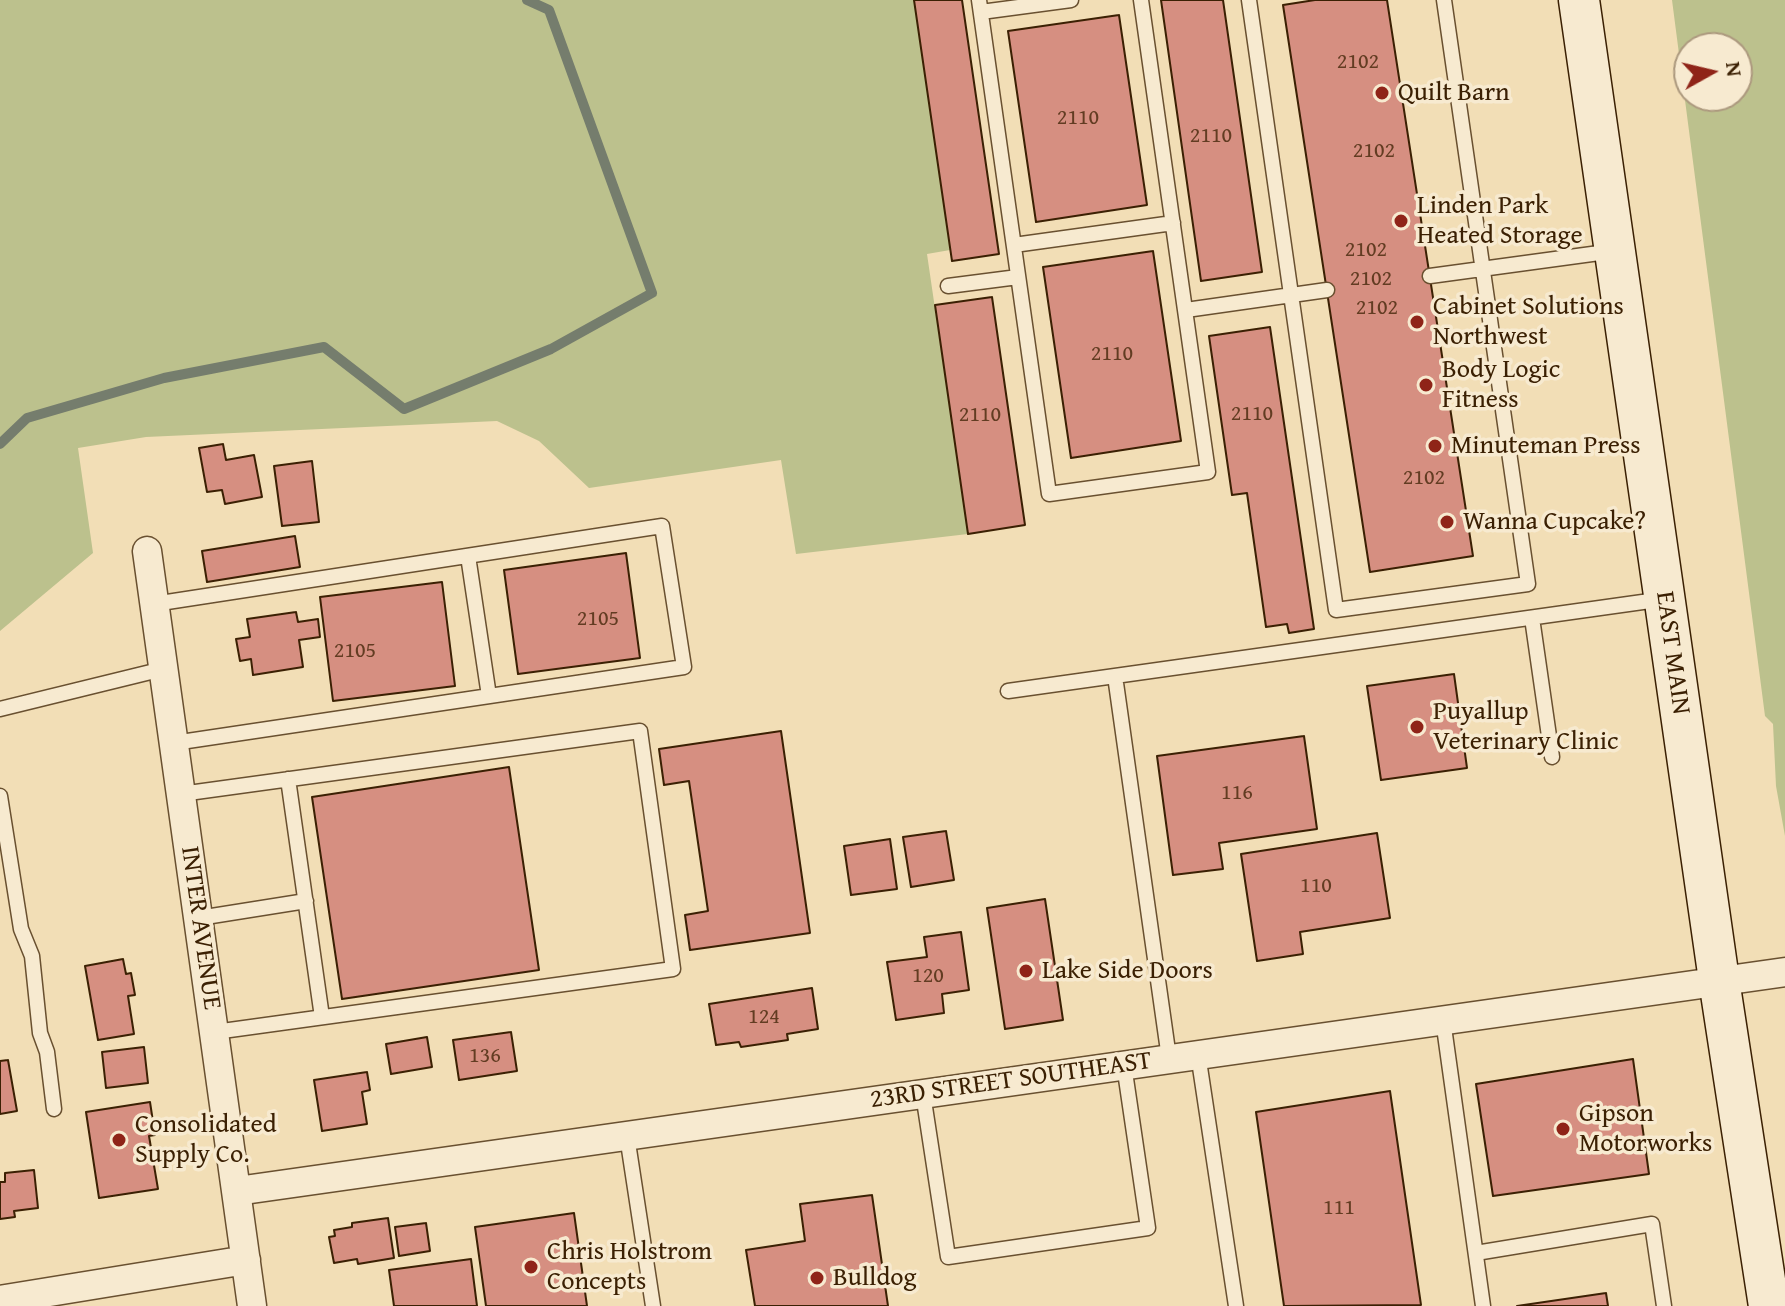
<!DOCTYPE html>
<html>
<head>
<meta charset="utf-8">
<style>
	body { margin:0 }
	#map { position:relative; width:1785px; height:1306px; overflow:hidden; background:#f2deb6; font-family:"Gentium Book Plus",serif }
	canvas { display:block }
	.north { position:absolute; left:1673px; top:32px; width:80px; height:80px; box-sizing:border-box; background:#f7ead0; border:2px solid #ac997e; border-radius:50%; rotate:82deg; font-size:22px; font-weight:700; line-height:32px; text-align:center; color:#3b2003 }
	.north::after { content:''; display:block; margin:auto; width:28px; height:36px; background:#8f2418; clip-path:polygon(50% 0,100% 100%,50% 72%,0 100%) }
</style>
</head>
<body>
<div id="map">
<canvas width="1785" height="1306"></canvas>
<div class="north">N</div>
</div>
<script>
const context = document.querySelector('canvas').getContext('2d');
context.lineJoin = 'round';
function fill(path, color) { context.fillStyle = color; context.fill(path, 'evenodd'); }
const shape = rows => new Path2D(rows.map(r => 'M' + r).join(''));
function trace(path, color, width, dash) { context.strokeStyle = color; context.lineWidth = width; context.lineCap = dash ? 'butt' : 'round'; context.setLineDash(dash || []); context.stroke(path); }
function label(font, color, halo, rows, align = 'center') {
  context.font = font + ' "Gentium Book Plus",serif'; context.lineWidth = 7; context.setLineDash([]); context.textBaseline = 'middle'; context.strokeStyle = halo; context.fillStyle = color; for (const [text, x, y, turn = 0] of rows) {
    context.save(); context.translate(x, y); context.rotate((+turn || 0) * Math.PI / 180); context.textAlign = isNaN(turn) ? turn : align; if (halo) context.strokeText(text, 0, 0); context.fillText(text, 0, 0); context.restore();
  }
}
fill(shape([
	[0,0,914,0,950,250,927,254,968,534,796,554,781,460,589,488,539,441,497,421,146,437,78,448,93,553,0,631],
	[1672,0,1785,0,1785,836,1776,786,1773,724,1765,716],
	[1689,48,1737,48,1737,96,1689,96]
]), '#bcc18d');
trace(shape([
	[0,444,27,418,164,378,324,347,404,409,551,349,652,293,549,10,527,0]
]), '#757d6d', 10);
const building = shape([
	[914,0,962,0,999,254,952,261,914,0],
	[1161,0,1223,0,1262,272,1201,281,1161,0],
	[1315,0,1387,0,1473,556,1370,572,1283,5,1315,0],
	[1119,15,1147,205,1036,222,1008,31,1119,15],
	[1153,251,1181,441,1071,458,1043,267,1153,251],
	[992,297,1025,525,968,534,935,305,992,297],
	[1270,327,1314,629,1289,633,1287,624,1266,627,1247,493,1232,495,1209,336,1270,327],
	[223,444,226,460,254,455,262,497,225,504,222,490,207,492,199,448,223,444],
	[312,461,319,522,282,526,274,466,312,461],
	[295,536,300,567,207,582,202,551,295,536],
	[626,553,640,658,518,674,504,570,626,553],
	[442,582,455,686,333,701,320,597,442,582],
	[296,612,298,622,318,619,320,637,299,640,303,667,253,675,251,659,240,661,236,639,250,637,247,619,296,612],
	[1454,674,1467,768,1381,780,1367,686,1454,674],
	[781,731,810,933,690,950,685,915,708,911,689,781,664,785,659,749,781,731],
	[1304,736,1317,829,1219,843,1223,869,1173,875,1157,756,1304,736],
	[509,767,539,970,342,999,312,797,509,767],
	[946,831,954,880,911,887,903,837,946,831],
	[1377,833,1390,918,1300,932,1303,954,1257,961,1241,854,1377,833],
	[890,839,897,889,851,895,844,846,890,839],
	[1045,899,1063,1020,1005,1029,987,908,1045,899],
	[961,932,969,990,942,994,944,1013,896,1020,887,962,927,957,924,937,961,932],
	[123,959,126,974,131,973,135,995,128,996,134,1034,98,1040,85,966,123,959],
	[812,988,818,1029,787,1034,788,1040,741,1047,739,1042,716,1045,709,1004,812,988],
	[511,1032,517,1071,459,1080,453,1040,511,1032],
	[427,1037,432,1067,391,1074,386,1044,427,1037],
	[144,1047,148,1083,106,1088,102,1052,144,1047],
	[1633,1059,1649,1174,1493,1196,1476,1084,1633,1059],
	[8,1060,17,1111,0,1114,0,1061,8,1060],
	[367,1072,370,1090,362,1092,367,1124,322,1131,314,1080,367,1072],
	[1390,1091,1421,1305,1284,1306,1256,1112,1390,1091],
	[150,1102,155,1135,149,1136,158,1189,99,1198,86,1112,150,1102],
	[34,1170,38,1208,14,1211,15,1217,0,1219,0,1182,5,1182,5,1173,34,1170],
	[872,1195,888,1306,755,1306,746,1250,805,1241,800,1204,872,1195],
	[574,1213,587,1306,486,1306,475,1227,574,1213],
	[388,1218,394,1258,358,1264,357,1259,334,1263,329,1237,335,1236,334,1230,352,1227,352,1223,388,1218],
	[426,1223,430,1251,399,1256,395,1227,426,1223],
	[471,1259,477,1306,394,1306,389,1270,471,1259],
	[1606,1293,1608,1306,1517,1306,1606,1293]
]);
fill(building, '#d68f81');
trace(building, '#3b2003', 2);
const service = shape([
	[979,0,1049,494,1208,472,1141,0],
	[1249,0,1336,610,1528,584,1444,0],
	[981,12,1071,0],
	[1014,245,1173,223],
	[1430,276,1614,251],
	[948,286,1018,277],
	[1186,310,1327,290],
	[468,556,489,696],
	[154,604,662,526,684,667,174,743],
	[1532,618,1552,757],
	[1115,676,1169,1058],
	[1008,691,1664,599],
	[0,709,163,669],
	[288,779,322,1017],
	[181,794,640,731,673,969,215,1032],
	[0,796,21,929,32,956,40,1033,47,1052,54,1109],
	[199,918,306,901],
	[1443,1020,1483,1306],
	[1198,1054,1236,1306],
	[923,1094,948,1257,1148,1228,1124,1065],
	[627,1136,653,1306],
	[1476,1253,1652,1224,1664,1306]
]);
const minor = shape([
	[147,551,252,1306],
	[237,1191,1785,972],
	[0,1300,246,1260]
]);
const secondary = shape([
	[1579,0,1719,980,1769,1306]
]);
trace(service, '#695030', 17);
trace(minor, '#695030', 31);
trace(secondary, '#3b2003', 43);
trace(service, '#f7ead0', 14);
trace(minor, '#f7ead0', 28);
trace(secondary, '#f7ead0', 40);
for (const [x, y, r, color] of [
	[1382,93,8,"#8f2418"],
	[1401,221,8,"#8f2418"],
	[1417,322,8,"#8f2418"],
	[1426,385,8,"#8f2418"],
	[1435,446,8,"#8f2418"],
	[1447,522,8,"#8f2418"],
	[1417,727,8,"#8f2418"],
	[1026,971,8,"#8f2418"],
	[1563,1129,8,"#8f2418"],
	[119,1140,8,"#8f2418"],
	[531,1267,8,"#8f2418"],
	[817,1278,8,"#8f2418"]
]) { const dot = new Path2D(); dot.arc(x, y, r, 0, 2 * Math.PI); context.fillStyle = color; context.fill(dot); trace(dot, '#f7ead0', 3); }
label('22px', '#623c22', null, [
	["2102",1358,62],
	["2110",1078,118],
	["2110",1211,136],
	["2102",1374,151],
	["2102",1366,250],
	["2102",1371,279],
	["2102",1377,308],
	["2110",1112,354],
	["2110",1252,414],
	["2110",980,415],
	["2102",1424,478],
	["2105",598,619],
	["2105",355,651],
	["116",1237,793],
	["110",1316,886],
	["120",928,976],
	["124",764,1017],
	["136",485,1056],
	["111",1339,1208]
]);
label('26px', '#3b2003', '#f7ead0', [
	["Quilt Barn",1398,93],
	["Linden Park",1417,206],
	["Heated Storage",1417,236],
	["Cabinet Solutions",1433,307],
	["Northwest",1433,337],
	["Body Logic",1442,370],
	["Fitness",1442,400],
	["Minuteman Press",1451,446],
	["Wanna Cupcake?",1463,522],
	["Puyallup",1433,712],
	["Veterinary Clinic",1433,742],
	["Lake Side Doors",1042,971],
	["Gipson",1579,1114],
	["Motorworks",1579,1144],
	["Consolidated",135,1125],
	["Supply Co.",135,1155],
	["Chris Holstrom",547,1252],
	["Concepts",547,1282],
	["Bulldog",833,1278]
], 'left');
label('26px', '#3b2003', '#f7ead0', [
	["EAST MAIN",1672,653,82],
	["INTER AVENUE",200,928,82],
	["23RD STREET SOUTHEAST",1011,1081,-8]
]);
</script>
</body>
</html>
